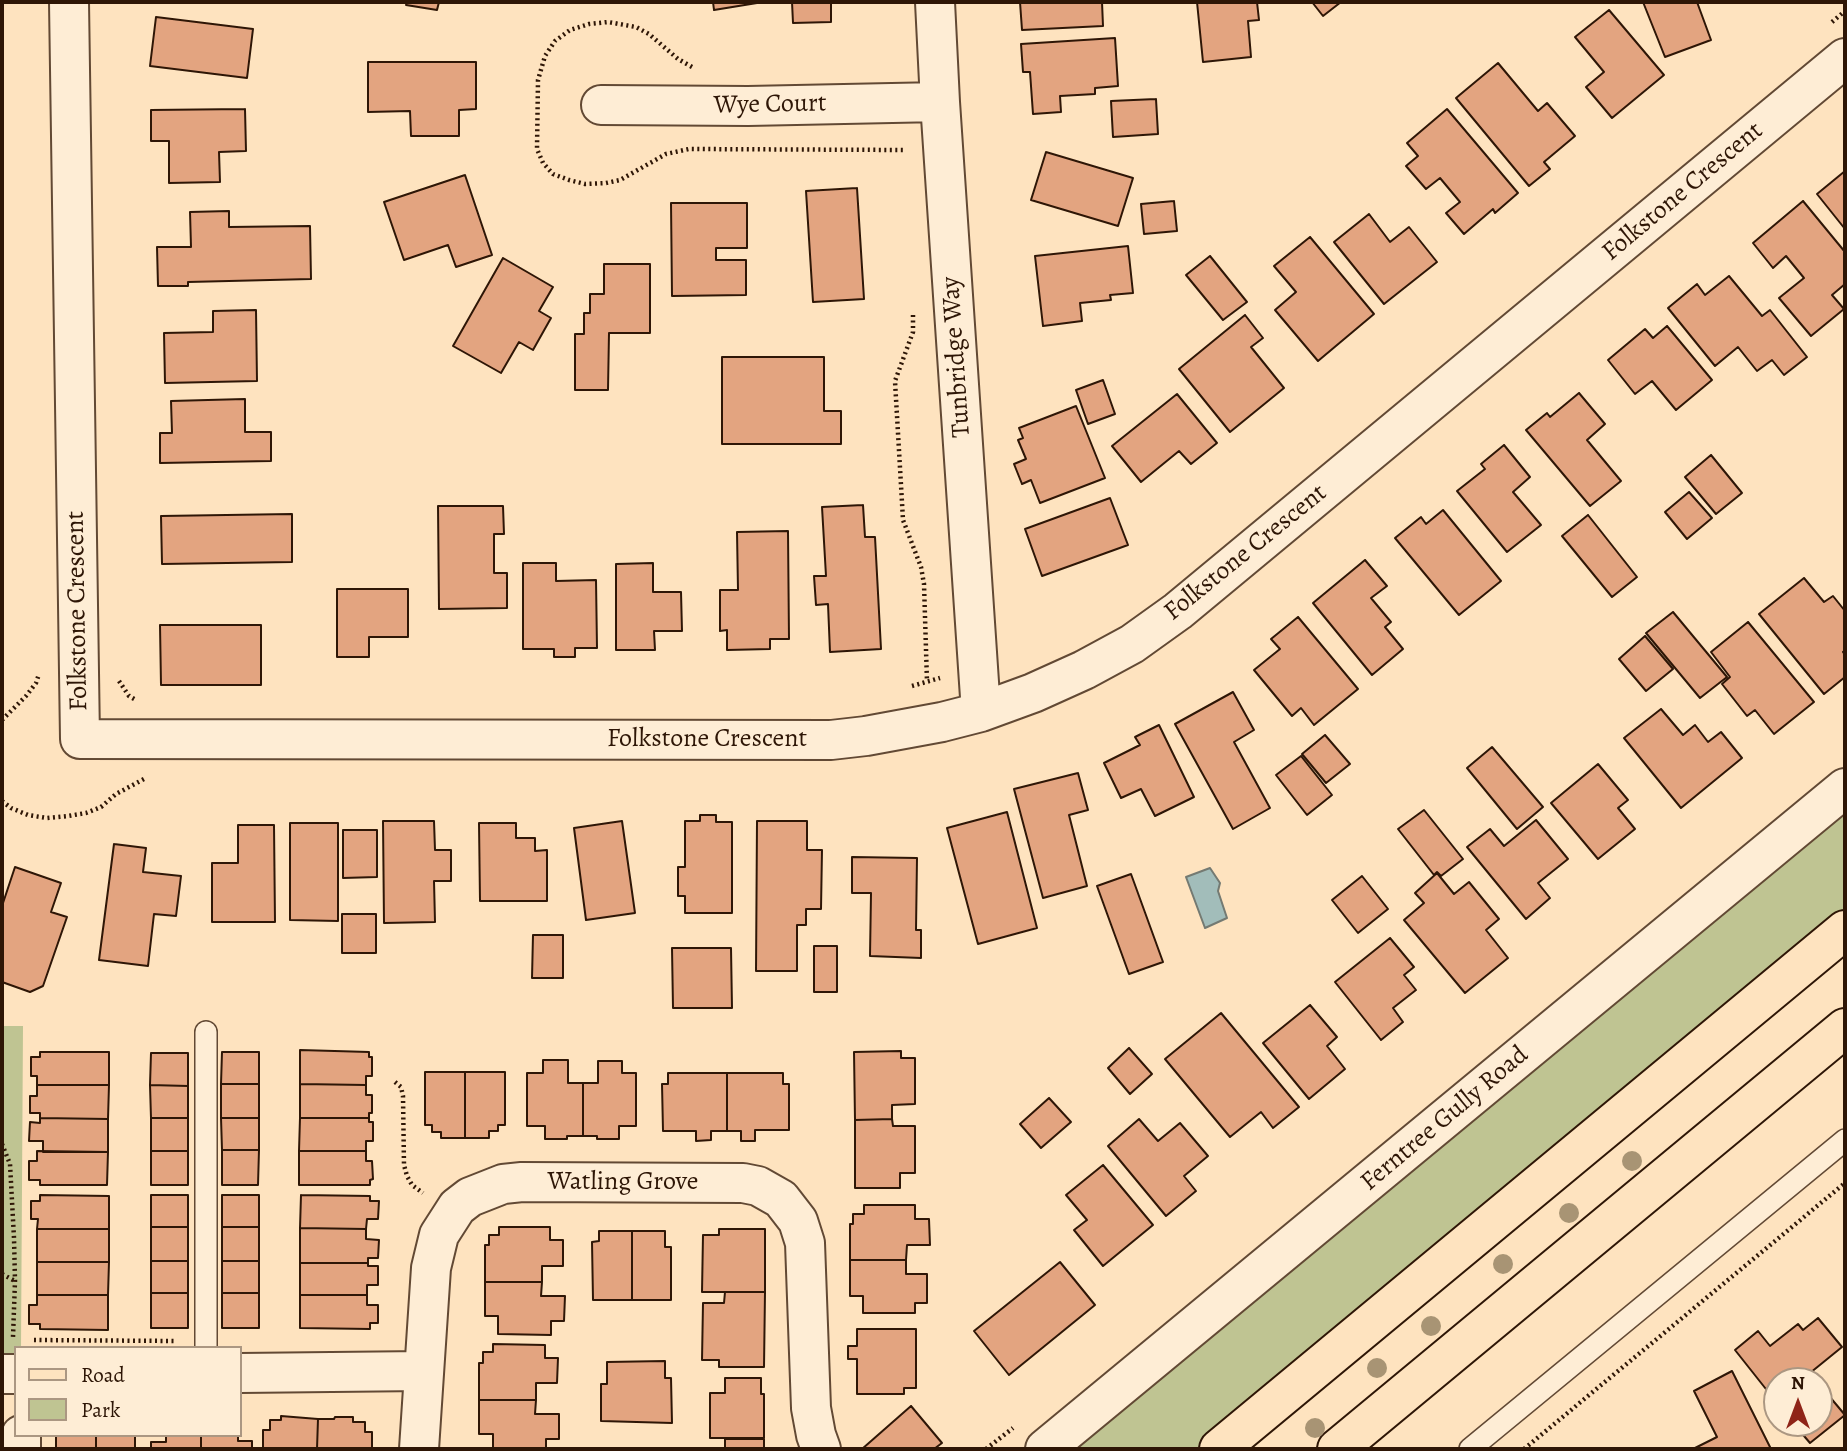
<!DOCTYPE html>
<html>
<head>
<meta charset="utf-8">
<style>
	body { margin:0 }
	#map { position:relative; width:1847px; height:1451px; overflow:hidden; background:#fee3bf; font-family:Alegreya,serif }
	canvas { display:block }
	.frame { position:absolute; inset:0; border:4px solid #2e1606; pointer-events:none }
	.legend { position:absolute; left:14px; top:1346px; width:228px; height:91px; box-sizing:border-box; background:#feedd5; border:2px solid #ab9782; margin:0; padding:9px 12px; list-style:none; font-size:21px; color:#2e1606 }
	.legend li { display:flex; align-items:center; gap:14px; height:35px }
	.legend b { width:35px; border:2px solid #ab9782 }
	.north { position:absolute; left:1763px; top:1367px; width:70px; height:70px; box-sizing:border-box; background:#feedd5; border:2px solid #ab9782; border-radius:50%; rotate:0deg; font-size:19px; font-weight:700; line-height:28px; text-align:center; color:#2e1606 }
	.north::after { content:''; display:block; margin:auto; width:24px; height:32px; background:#8f2418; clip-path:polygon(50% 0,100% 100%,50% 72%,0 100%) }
</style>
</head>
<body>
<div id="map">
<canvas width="1847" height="1451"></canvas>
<div class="frame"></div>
<ul class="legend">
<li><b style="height:9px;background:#fee3bf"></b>Road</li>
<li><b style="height:19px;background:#bfc492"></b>Park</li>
</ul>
<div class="north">N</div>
</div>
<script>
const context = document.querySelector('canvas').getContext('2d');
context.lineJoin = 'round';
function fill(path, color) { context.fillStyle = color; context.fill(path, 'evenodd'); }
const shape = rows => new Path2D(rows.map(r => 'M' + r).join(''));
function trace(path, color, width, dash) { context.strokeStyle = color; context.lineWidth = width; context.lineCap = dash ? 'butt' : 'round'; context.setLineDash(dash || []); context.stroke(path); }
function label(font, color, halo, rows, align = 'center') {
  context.font = font + ' Alegreya,serif'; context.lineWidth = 6; context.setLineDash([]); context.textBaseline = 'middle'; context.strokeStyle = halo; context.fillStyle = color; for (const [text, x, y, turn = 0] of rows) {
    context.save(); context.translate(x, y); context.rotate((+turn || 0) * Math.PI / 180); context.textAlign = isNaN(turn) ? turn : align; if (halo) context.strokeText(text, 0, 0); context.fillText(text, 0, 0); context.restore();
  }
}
fill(shape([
	[1845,788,1845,930,1219,1449,1046,1449],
	[2,1026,23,1026,21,1348,16,1348,16,1374,2,1374]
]), '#bfc492');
const water = shape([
	[1210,868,1220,883,1218,891,1227,918,1205,928,1186,877,1210,868]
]);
fill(water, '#a2bdba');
trace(water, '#747a72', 2);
const building = shape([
	[407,2,439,2,437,10,406,5,407,2],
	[713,2,757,2,757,3,714,10,713,2],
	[792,2,831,2,831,22,793,23,792,2],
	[1020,2,1102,2,1103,26,1022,30,1020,2],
	[1197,2,1257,2,1259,20,1248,21,1251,57,1203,62,1197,2],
	[1312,2,1341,2,1323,16,1312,2],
	[1643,2,1697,2,1711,40,1665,57,1643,2],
	[1609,10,1664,75,1612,118,1586,87,1604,72,1575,37,1609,10],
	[156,17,253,29,247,78,150,66,156,17],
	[1115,38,1118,86,1095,88,1095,94,1060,96,1061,112,1033,114,1030,72,1023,72,1021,44,1115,38],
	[368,62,476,62,476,109,459,110,459,136,411,136,410,111,368,112,368,62],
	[1498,63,1538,111,1547,103,1575,136,1544,162,1550,169,1529,186,1456,98,1498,63],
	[1156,99,1158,134,1113,137,1111,101,1156,99],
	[245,109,246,151,219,152,220,182,169,183,169,141,151,141,151,110,245,109],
	[1447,109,1518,193,1495,213,1493,209,1464,234,1446,213,1460,202,1440,178,1426,189,1406,166,1418,156,1407,143,1447,109],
	[1046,152,1133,178,1118,226,1031,200,1046,152],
	[1845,171,1845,229,1817,194,1845,171],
	[465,175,492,255,456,267,448,245,404,260,384,202,465,175],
	[857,188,864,299,813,302,806,191,857,188],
	[1174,201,1177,231,1144,234,1141,204,1174,201],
	[1803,201,1845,252,1845,284,1832,295,1844,309,1811,336,1779,298,1804,278,1786,256,1773,268,1753,243,1803,201],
	[671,203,747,203,747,248,716,248,716,260,746,260,746,295,672,296,671,203],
	[229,211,229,227,310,226,311,279,188,282,188,286,158,286,157,247,191,247,190,212,229,211],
	[1369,214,1390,242,1409,227,1437,262,1384,304,1334,242,1369,214],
	[1310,237,1374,314,1318,361,1275,310,1296,292,1274,266,1310,237],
	[1128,246,1133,293,1110,295,1111,300,1080,303,1082,321,1043,326,1035,256,1128,246],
	[1210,256,1247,302,1223,320,1186,275,1210,256],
	[503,258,553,287,539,311,551,318,533,350,519,342,501,373,453,346,503,258],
	[604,264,650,264,650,333,609,333,608,390,575,390,575,334,584,334,584,313,590,313,590,294,604,294,604,264],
	[1729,276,1762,316,1770,310,1807,357,1784,375,1772,360,1757,371,1738,347,1715,366,1668,308,1697,284,1705,295,1729,276],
	[256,310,257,381,165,383,164,333,213,332,213,311,256,310],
	[1245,315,1263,338,1251,347,1284,388,1230,432,1179,369,1245,315],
	[1667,326,1712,380,1676,410,1652,381,1635,394,1608,360,1645,329,1653,338,1667,326],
	[722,357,824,357,824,411,841,411,841,444,722,444,722,357],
	[1103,380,1115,414,1088,424,1076,390,1103,380],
	[1579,393,1605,424,1587,440,1621,481,1590,506,1526,430,1547,413,1550,417,1579,393],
	[1177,394,1217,443,1191,464,1179,451,1141,482,1112,446,1177,394],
	[245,399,245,432,271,432,271,461,160,463,160,433,172,433,171,401,245,399],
	[1076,406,1105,478,1040,503,1031,480,1022,484,1014,464,1026,459,1018,440,1023,438,1019,428,1076,406],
	[1504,445,1530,477,1513,492,1541,525,1507,552,1457,491,1485,469,1481,464,1504,445],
	[1711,455,1742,493,1716,514,1685,477,1711,455],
	[1689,492,1712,518,1687,539,1665,512,1689,492],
	[1110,498,1128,545,1042,576,1025,529,1110,498],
	[863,505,865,537,875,537,881,649,830,652,828,604,816,605,814,576,826,576,822,507,863,505],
	[438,506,503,506,504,534,494,534,494,573,507,573,507,608,439,609,438,506],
	[1443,510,1501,581,1459,615,1395,538,1421,517,1426,524,1443,510],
	[292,514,292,562,162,564,161,516,292,514],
	[1588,515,1637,577,1612,597,1562,536,1588,515],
	[788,531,789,639,770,639,770,649,727,650,727,630,720,631,720,590,738,590,737,532,788,531],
	[1365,560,1387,586,1371,598,1391,622,1385,627,1403,649,1372,675,1313,603,1365,560],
	[523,563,556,563,556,581,596,580,597,648,575,648,575,657,554,657,554,649,523,649,523,563],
	[653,563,653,592,681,592,682,631,654,631,655,650,616,650,616,564,653,563],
	[1804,578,1824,602,1833,596,1845,611,1845,651,1843,652,1845,655,1845,677,1824,694,1759,614,1804,578],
	[337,589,408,589,408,637,369,637,369,657,337,657,337,589],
	[1673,612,1727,677,1700,698,1646,633,1673,612],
	[1298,617,1358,689,1314,725,1301,708,1292,716,1254,670,1280,649,1271,639,1298,617],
	[1748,622,1814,702,1774,734,1755,710,1747,716,1722,684,1730,677,1711,652,1748,622],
	[160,625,261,625,261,685,161,685,160,625],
	[1645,636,1673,669,1646,691,1619,659,1645,636],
	[1233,692,1254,730,1234,742,1270,808,1233,829,1175,724,1233,692],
	[1661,709,1683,735,1695,725,1708,742,1721,732,1742,758,1681,808,1624,738,1661,709],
	[1159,725,1194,797,1155,816,1141,789,1121,798,1104,763,1140,745,1135,737,1159,725],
	[1325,735,1350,764,1326,783,1302,754,1325,735],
	[1492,747,1543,807,1517,829,1467,768,1492,747],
	[1301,756,1332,795,1307,815,1276,775,1301,756],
	[1598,764,1628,800,1618,808,1635,829,1598,859,1551,803,1598,764],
	[1078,773,1088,810,1069,815,1087,886,1043,898,1014,789,1078,773],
	[1424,810,1463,859,1441,876,1437,872,1434,875,1398,829,1424,810],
	[1007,812,1037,928,978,944,947,828,1007,812],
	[700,815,716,815,716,822,732,822,732,913,685,913,685,896,678,896,678,867,685,867,685,821,700,821,700,815],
	[1536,820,1568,859,1538,883,1550,898,1526,919,1467,847,1490,829,1504,846,1536,820],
	[383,821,434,821,435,850,451,850,451,881,434,881,435,922,384,923,383,821],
	[622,821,635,913,586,920,574,828,622,821],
	[757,821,807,821,807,850,822,850,821,909,806,909,806,925,797,925,797,971,756,971,757,821],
	[290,823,338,823,338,921,290,920,290,823],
	[479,823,516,823,516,838,535,838,535,851,547,850,547,901,480,901,479,823],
	[238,825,274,825,275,922,212,922,212,863,238,863,238,825],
	[343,830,377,830,377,877,343,878,343,830],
	[114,844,146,848,143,872,181,876,176,916,154,914,148,966,99,960,114,844],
	[852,857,917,858,916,930,921,930,921,958,870,956,871,893,852,893,852,857],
	[15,867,61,883,51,912,67,917,43,986,30,992,2,982,2,906,15,867],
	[1437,873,1454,894,1469,882,1499,919,1486,930,1508,958,1465,993,1404,920,1424,903,1415,893,1437,873],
	[1131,874,1163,962,1129,974,1097,886,1131,874],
	[1362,876,1388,909,1358,933,1332,900,1362,876],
	[342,914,376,914,376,953,342,953,342,914],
	[533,935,563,935,563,978,532,978,533,935],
	[1390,938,1414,967,1404,975,1416,990,1393,1008,1403,1022,1381,1040,1335,982,1390,938],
	[814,946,837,946,837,992,814,992,814,946],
	[672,948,731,948,732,1008,673,1008,672,948],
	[1310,1005,1337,1037,1327,1046,1345,1069,1309,1099,1263,1043,1310,1005],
	[1221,1013,1299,1107,1273,1128,1261,1112,1230,1137,1165,1059,1221,1013],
	[1129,1048,1152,1074,1130,1094,1108,1068,1129,1048],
	[300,1050,369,1052,369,1057,372,1057,372,1076,366,1076,366,1085,300,1084,300,1050],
	[901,1051,901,1058,915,1058,915,1104,892,1105,892,1119,855,1120,854,1052,901,1051],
	[40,1052,109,1052,109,1085,37,1085,37,1076,31,1076,31,1057,40,1057,40,1052],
	[222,1052,259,1052,259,1084,221,1084,222,1052],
	[151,1053,188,1053,188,1086,150,1085,151,1053],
	[543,1060,568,1060,568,1083,583,1083,583,1136,567,1136,567,1139,545,1139,545,1126,527,1126,527,1073,543,1073,543,1060],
	[598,1061,622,1061,622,1073,636,1073,636,1126,619,1126,619,1139,597,1139,597,1136,583,1136,583,1083,598,1083,598,1061],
	[425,1072,465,1072,465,1138,441,1138,441,1132,432,1132,432,1125,425,1125,425,1072],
	[465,1072,505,1072,505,1125,498,1125,498,1131,489,1131,489,1138,465,1138,465,1072],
	[668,1073,727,1073,727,1131,711,1131,711,1140,696,1141,696,1131,663,1131,662,1084,668,1084,668,1073],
	[727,1073,783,1073,783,1084,789,1084,789,1130,755,1130,755,1141,741,1141,741,1131,727,1131,727,1073],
	[221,1084,259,1084,259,1118,221,1118,221,1084],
	[300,1084,366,1085,366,1095,372,1095,372,1113,369,1113,369,1118,300,1118,300,1084],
	[37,1085,109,1085,108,1119,40,1118,40,1113,30,1113,30,1096,37,1096,37,1085],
	[150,1085,188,1086,188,1118,151,1118,150,1085],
	[1049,1098,1071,1122,1041,1148,1020,1124,1049,1098],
	[40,1118,108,1119,108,1152,43,1152,43,1141,29,1141,30,1122,40,1123,40,1118],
	[151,1118,188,1118,188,1151,151,1151,151,1118],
	[221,1118,259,1118,259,1150,222,1150,221,1118],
	[300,1118,369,1118,369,1122,373,1122,373,1141,366,1141,366,1151,299,1151,300,1118],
	[892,1119,893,1126,915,1126,915,1173,900,1173,900,1188,855,1188,855,1120,892,1119],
	[1139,1119,1158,1141,1180,1123,1208,1156,1184,1176,1196,1191,1166,1216,1108,1146,1139,1119],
	[222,1150,259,1150,258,1185,222,1185,222,1150],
	[37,1151,108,1152,107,1185,40,1185,40,1180,29,1180,29,1161,37,1161,37,1151],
	[151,1151,188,1151,188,1185,151,1185,151,1151],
	[299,1151,366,1151,366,1161,372,1161,373,1179,370,1180,370,1185,299,1185,299,1151],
	[1103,1165,1153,1225,1103,1266,1074,1230,1087,1220,1066,1195,1103,1165],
	[40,1195,109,1196,109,1229,37,1229,38,1219,31,1219,31,1201,40,1201,40,1195],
	[151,1195,188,1195,188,1227,151,1227,151,1195],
	[222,1195,259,1195,259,1227,222,1227,222,1195],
	[301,1195,370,1196,370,1201,379,1201,378,1219,367,1219,366,1229,300,1228,301,1195],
	[864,1205,915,1205,915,1219,929,1219,930,1245,907,1245,906,1260,850,1260,850,1224,853,1224,853,1214,864,1214,864,1205],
	[151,1227,188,1227,188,1261,151,1261,151,1227],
	[222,1227,259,1227,259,1261,222,1261,222,1227],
	[499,1227,550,1227,550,1240,563,1240,563,1266,542,1266,542,1282,485,1282,485,1245,489,1245,489,1235,499,1235,499,1227],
	[300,1228,366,1229,366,1239,379,1240,378,1258,368,1258,368,1263,300,1263,300,1228],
	[37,1229,109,1229,109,1262,37,1262,37,1229],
	[719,1229,765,1229,765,1292,702,1292,703,1235,719,1235,719,1229],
	[599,1231,632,1231,632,1300,593,1300,592,1242,599,1241,599,1231],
	[632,1231,665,1231,665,1247,671,1247,671,1300,632,1300,632,1231],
	[850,1260,906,1260,906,1274,927,1274,927,1303,915,1303,915,1313,863,1313,863,1296,850,1296,850,1260],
	[151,1261,188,1261,188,1293,151,1293,151,1261],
	[222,1261,259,1261,259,1293,222,1293,222,1261],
	[37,1262,109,1262,108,1295,37,1295,37,1262],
	[1060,1262,1095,1305,1009,1375,974,1331,1060,1262],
	[300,1263,368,1263,368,1266,378,1266,378,1285,367,1285,367,1295,300,1295,300,1263],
	[485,1282,542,1282,541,1296,565,1296,564,1321,551,1321,551,1335,498,1334,498,1316,485,1316,485,1282],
	[725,1292,765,1292,764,1367,719,1367,719,1360,702,1360,703,1303,724,1303,725,1292],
	[151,1293,188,1293,188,1328,151,1328,151,1293],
	[222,1293,259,1293,259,1328,222,1328,222,1293],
	[37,1295,108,1295,108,1330,40,1329,40,1324,29,1324,29,1305,37,1305,37,1295],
	[300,1295,367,1295,367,1305,378,1305,378,1323,370,1323,370,1329,300,1328,300,1295],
	[1818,1318,1842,1347,1810,1373,1817,1381,1777,1381,1777,1403,1735,1350,1758,1331,1770,1346,1798,1324,1803,1330,1818,1318],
	[857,1329,916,1329,916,1388,904,1388,904,1394,857,1394,857,1359,848,1359,848,1346,857,1346,857,1329],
	[493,1344,545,1345,545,1358,558,1358,557,1383,536,1383,536,1400,479,1400,479,1363,483,1363,483,1352,493,1352,493,1344],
	[665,1361,665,1378,671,1378,672,1423,601,1421,601,1384,607,1384,607,1362,665,1361],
	[1732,1371,1771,1449,1693,1449,1717,1437,1694,1391,1732,1371],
	[725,1378,761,1378,761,1394,764,1394,764,1438,710,1438,710,1393,725,1393,725,1378],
	[1819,1384,1845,1415,1810,1443,1793,1423,1819,1423,1819,1384],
	[479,1400,536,1400,535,1414,559,1414,559,1439,546,1439,546,1449,493,1449,493,1434,479,1434,479,1400],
	[911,1406,942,1443,934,1449,862,1449,911,1406],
	[281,1416,318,1419,317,1449,263,1449,263,1430,270,1430,270,1420,281,1420,281,1416],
	[335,1417,353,1417,353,1422,365,1422,365,1432,372,1432,372,1449,317,1449,318,1419,334,1419,335,1417],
	[56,1435,96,1435,96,1449,56,1449,56,1435],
	[96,1435,135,1435,135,1449,96,1449,96,1435],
	[166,1435,201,1435,201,1449,151,1449,151,1442,166,1442,166,1435],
	[201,1435,238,1435,238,1441,252,1441,252,1449,201,1449,201,1435],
	[725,1439,764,1439,764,1449,725,1449,725,1439]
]);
fill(building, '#e3a480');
trace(building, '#2e1606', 2);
const lane = shape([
	[206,1032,206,1348],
	[1470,1449,1845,1140]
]);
const street = shape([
	[69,2,80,739,831,740,866,736,942,722,981,712,1033,693,1084,670,1132,644,1178,611,1845,58],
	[935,2,940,102,981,712],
	[601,105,748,106,940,102],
	[240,1373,423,1371],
	[2,1374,16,1374],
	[21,1449,21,1435],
	[419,1449,431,1268,439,1235,457,1207,470,1197,503,1184,522,1182,743,1183,758,1186,781,1199,798,1221,805,1243,811,1408,816,1435,821,1449],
	[1045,1449,1845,788]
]);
const primary = shape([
	[1219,1449,1845,930],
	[1337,1449,1845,1028]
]);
trace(lane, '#624934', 24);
trace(street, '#624934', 42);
trace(primary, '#2e1606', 42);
trace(shape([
	[1832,22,1845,11],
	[692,67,678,59,649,34,636,27,608,22,589,24,570,30,555,41,545,56,538,80,537,149,543,163,553,174,569,180,585,184,606,183,620,180,666,154,689,149,904,150],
	[913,315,913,332,895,381,903,520,921,567,924,584,927,682],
	[119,681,129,696,136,700],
	[912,686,940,678],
	[2,720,26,696,36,683,39,674],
	[2,801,11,808,28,815,47,818,68,816,86,813,101,807,116,794,144,779],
	[395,1082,401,1087,403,1096,404,1165,407,1176,412,1185,423,1193],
	[2,1144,10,1164,14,1238,15,1281,13,1337],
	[2,1274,15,1281],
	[34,1340,176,1341],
	[986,1449,1013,1428],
	[1524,1449,1845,1183]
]), '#2e1606', 4.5, [2, 3.5]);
trace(lane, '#feedd5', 21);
trace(street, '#feedd5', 38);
trace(primary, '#fee3bf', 38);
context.fillStyle = '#a89474';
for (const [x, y] of [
	[1632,1161],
	[1569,1213],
	[1503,1264],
	[1431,1326],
	[1377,1368],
	[1315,1428]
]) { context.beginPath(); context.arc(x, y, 10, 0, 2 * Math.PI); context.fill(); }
label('26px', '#2e1606', '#feedd5', [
	["Wye Court",770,105,-1],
	["Folkstone Crescent",1683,192,-40],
	["Tunbridge Way",957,357,-94],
	["Folkstone Crescent",1246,553,-39],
	["Folkstone Crescent",78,611,-91],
	["Folkstone Crescent",707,740],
	["Ferntree Gully Road",1445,1119,-40],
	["Watling Grove",623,1183]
]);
</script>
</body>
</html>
